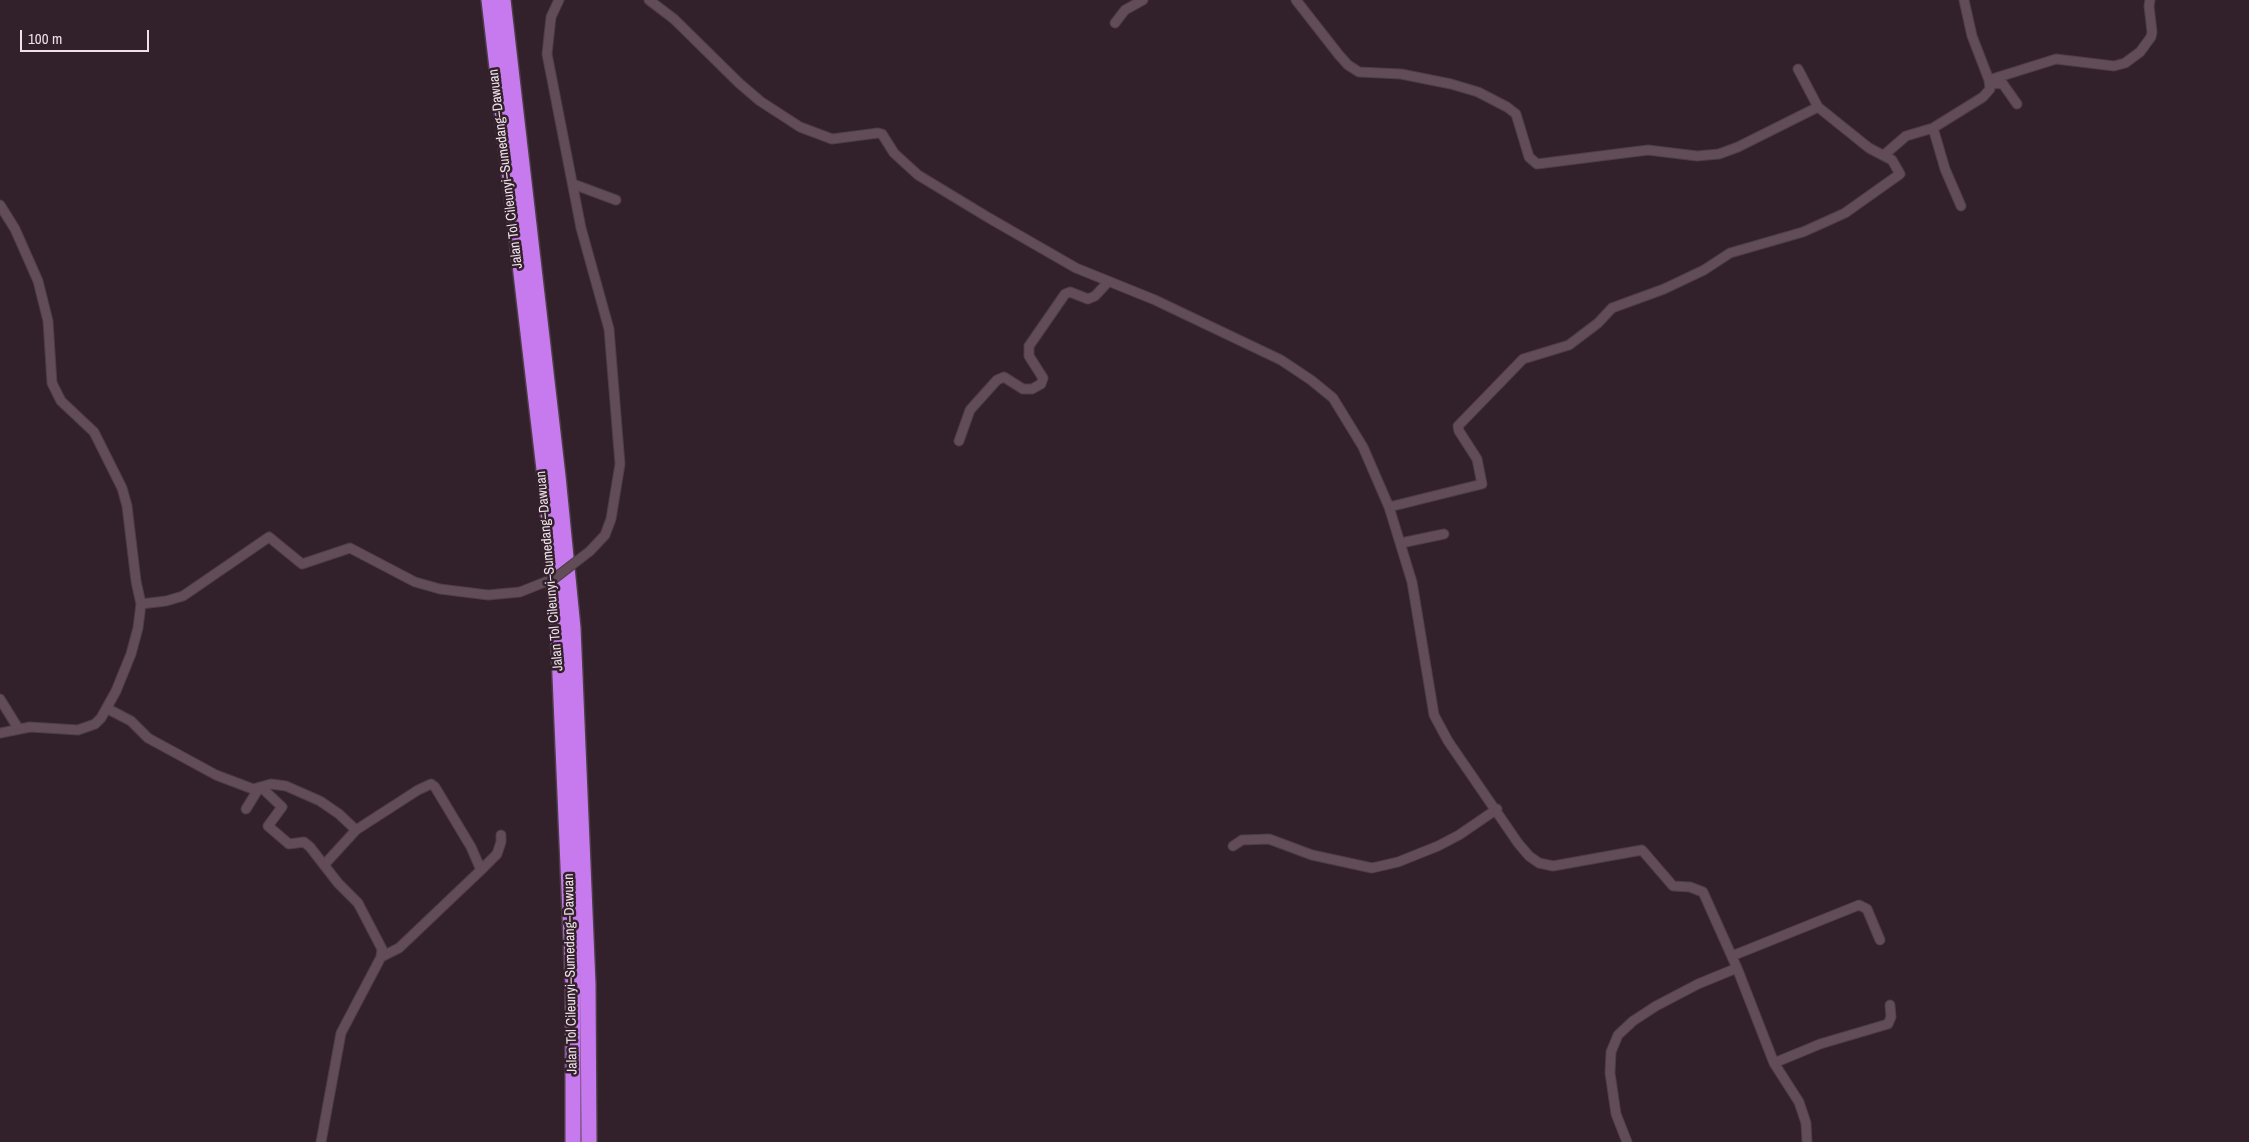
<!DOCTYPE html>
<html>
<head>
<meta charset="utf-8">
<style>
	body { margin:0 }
	#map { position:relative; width:2249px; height:1142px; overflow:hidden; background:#32202b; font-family:"Archivo Narrow",sans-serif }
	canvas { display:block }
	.scale { position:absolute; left:20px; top:30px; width:129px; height:22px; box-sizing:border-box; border:2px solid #eee1e8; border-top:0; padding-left:6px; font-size:15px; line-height:18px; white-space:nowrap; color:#eee1e8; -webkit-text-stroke:4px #32202b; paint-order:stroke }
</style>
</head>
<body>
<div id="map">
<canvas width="2249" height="1142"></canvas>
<div class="scale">100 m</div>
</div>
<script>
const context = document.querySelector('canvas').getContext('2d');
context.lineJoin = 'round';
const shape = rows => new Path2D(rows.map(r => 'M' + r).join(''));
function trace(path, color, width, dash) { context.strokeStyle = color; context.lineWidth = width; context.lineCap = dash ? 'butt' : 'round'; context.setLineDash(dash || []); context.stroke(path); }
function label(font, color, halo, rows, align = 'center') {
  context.font = font + ' "Archivo Narrow",sans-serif'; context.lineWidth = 5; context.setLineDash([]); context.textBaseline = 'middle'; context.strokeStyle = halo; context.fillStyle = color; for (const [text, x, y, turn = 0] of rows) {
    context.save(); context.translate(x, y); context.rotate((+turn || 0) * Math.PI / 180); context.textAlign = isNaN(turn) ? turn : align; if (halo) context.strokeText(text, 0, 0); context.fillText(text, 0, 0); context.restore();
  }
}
const street = shape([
	[559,0,551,17,547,54,581,228,609,329,620,464,611,519,605,535,590,551],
	[649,0,674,19,739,83,760,101,800,127,832,139,878,133,882,134,894,153,918,175,989,218,1076,268,1155,300,1281,360,1311,380,1333,398,1363,447,1389,507,1412,582,1434,715,1448,741,1518,843,1529,856,1539,863,1553,866,1642,850,1673,886,1690,887,1703,892,1737,968,1774,1063,1799,1102,1806,1123,1807,1142],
	[1296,0,1339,55,1348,65,1359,72,1401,74,1451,84,1478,92,1507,107,1516,114,1529,157,1537,164,1648,150,1697,156,1719,154,1738,147,1818,107],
	[1115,23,1125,10,1143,0],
	[1989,80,2056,59,2114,66,2125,63,2140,52,2151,37,2152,32,2149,6,2150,0],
	[1990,83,2003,84,2017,104],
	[1933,128,1945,169,1961,206],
	[1884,155,1906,136,1933,128,1983,97,1990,89,1989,80,1972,36,1964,0],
	[573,184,616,200],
	[0,205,15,229,38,281,48,321,52,383,61,401,94,432,122,488,127,506,136,581,141,604,138,628,131,654,116,691,101,718,95,724,78,730,30,727,0,733],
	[959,441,970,410,997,380,1004,377,1023,389,1032,389,1041,384,1043,378,1029,356,1029,346,1065,294,1070,292,1088,299,1095,296,1108,282],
	[1389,507,1482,484,1477,459,1459,431,1458,426,1523,359,1569,345,1598,323,1612,308,1664,289,1704,270,1730,253,1803,232,1845,213,1900,174,1892,160,1869,148,1818,107,1798,69],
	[1401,543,1444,534],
	[141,604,166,601,183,596,269,537,302,564,350,548,415,582,440,589,488,595,520,592],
	[0,699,18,728],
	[108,709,131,721,148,738,216,775,253,789,271,784,286,786,320,801,339,814,356,830,418,790,431,784,435,787,471,847,481,870,399,948,381,957],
	[261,787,282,807,268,826,289,844,304,842,310,847,338,883,358,903,382,949,381,957,341,1033,321,1142],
	[246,809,259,788],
	[1233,846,1242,840,1269,839,1312,855,1372,868,1398,862,1438,846,1459,835,1497,809],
	[324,865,356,830],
	[481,870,497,854,501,842,501,835],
	[1732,956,1859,905,1867,909,1880,940],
	[1774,1063,1820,1044,1888,1024,1891,1017,1890,1005],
	[1627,1142,1616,1114,1610,1073,1611,1052,1618,1035,1633,1021,1656,1006,1698,984,1737,968]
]);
const highway = shape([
	[489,0,545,478,558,628,573,985,573,1142],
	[503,0,558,476,573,628,588,984,589,1142]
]);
trace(street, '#4c3d46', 11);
trace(highway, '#4c3d46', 18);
trace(street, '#614c58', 9);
trace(highway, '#c67aed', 15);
const streetBridge = shape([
	[520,592,555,578,590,551]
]);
trace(streetBridge, '#4c3d46', 11, []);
trace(streetBridge, '#614c58', 9);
label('14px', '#eee1e8', '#32202b', [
	["Jalan Tol Cileunyi–Sumedang–Dawuan",506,169,-97],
	["Jalan Tol Cileunyi–Sumedang–Dawuan",550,571,-95],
	["Jalan Tol Cileunyi–Sumedang–Dawuan",571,974,-91]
]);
</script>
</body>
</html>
